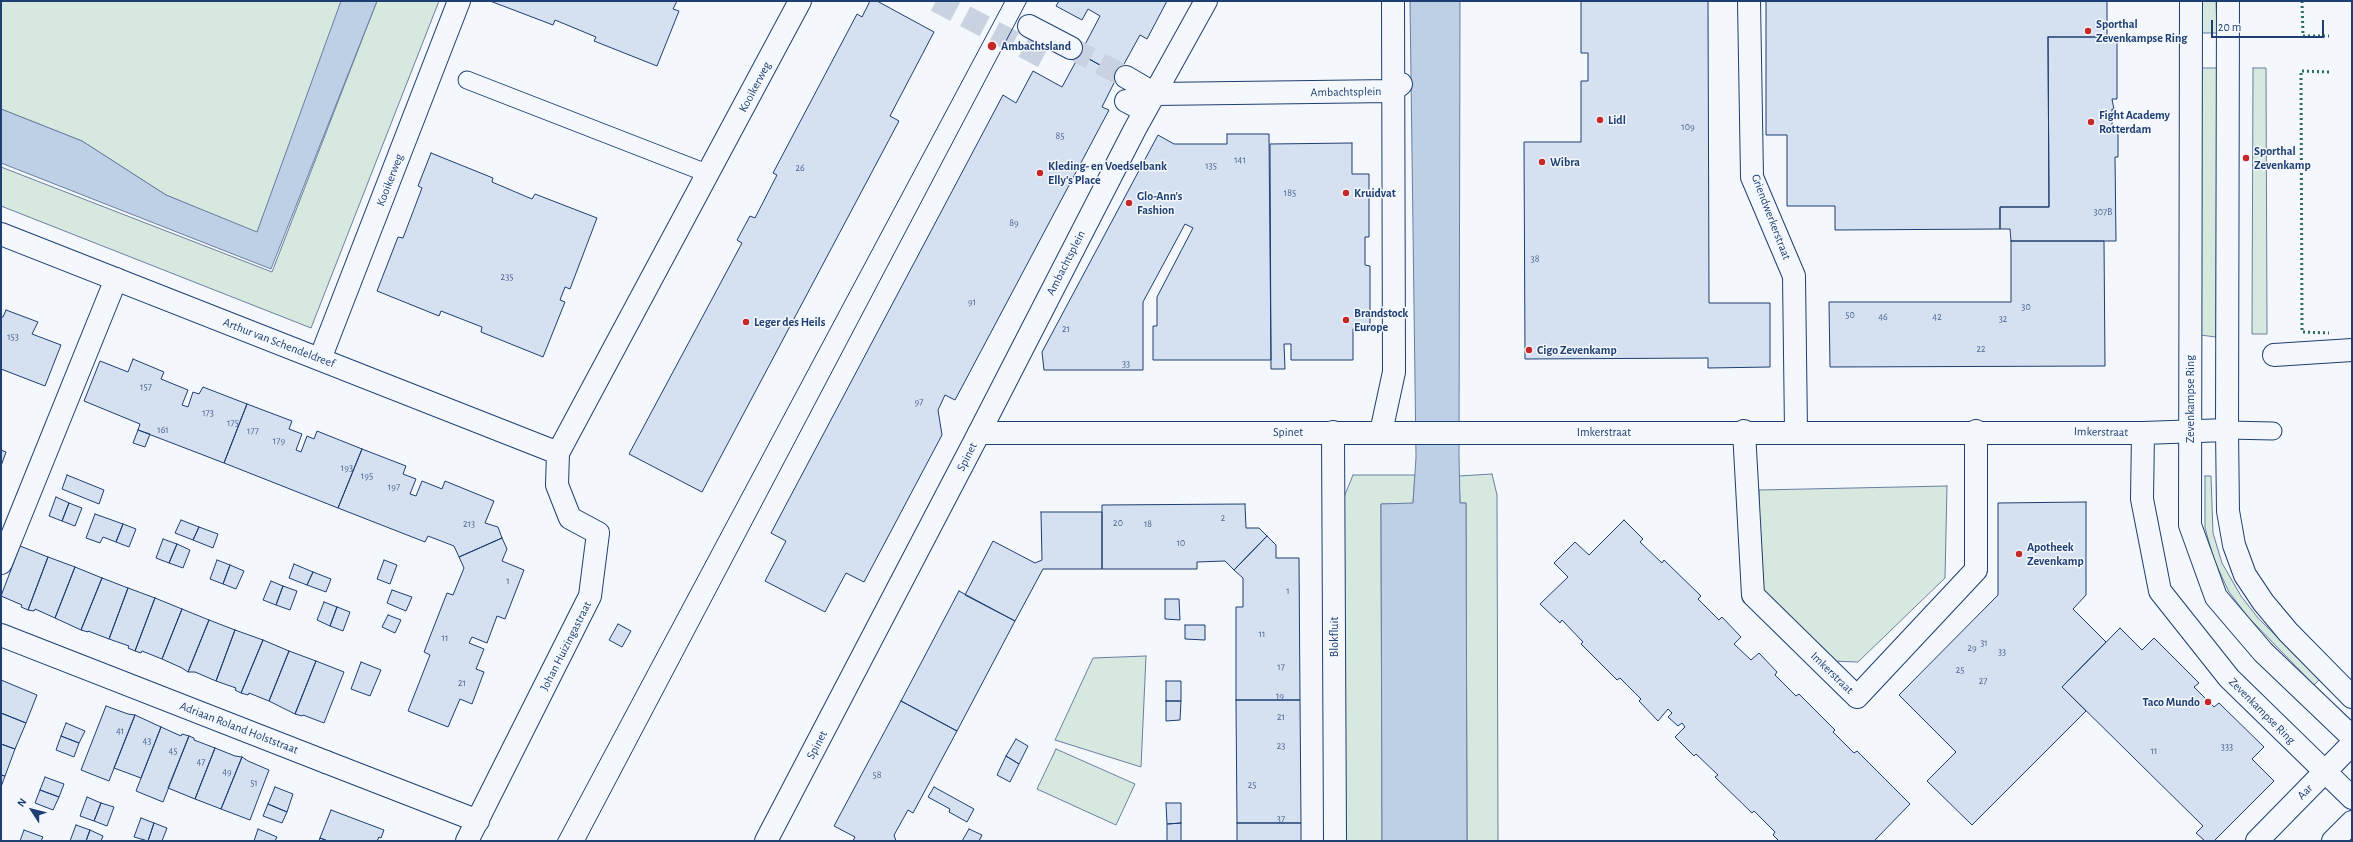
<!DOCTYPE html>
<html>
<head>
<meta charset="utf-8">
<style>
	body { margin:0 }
	#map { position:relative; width:2353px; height:842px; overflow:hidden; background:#f4f7fb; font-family:"Alegreya Sans",sans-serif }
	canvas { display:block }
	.frame { position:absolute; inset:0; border:2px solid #1d3f73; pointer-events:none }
	.north { position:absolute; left:12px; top:790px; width:40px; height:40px; -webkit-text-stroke:3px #f4f7fb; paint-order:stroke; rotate:306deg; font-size:11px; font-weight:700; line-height:16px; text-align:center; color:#1d3f73 }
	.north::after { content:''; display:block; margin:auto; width:14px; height:18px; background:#1d3f73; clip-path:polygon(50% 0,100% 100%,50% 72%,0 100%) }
	.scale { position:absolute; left:2211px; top:20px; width:113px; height:18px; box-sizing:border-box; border:2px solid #1d3f73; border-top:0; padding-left:5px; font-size:12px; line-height:14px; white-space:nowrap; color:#1d3f73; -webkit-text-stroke:3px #f4f7fb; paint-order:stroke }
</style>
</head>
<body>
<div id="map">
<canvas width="2353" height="842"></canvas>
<div class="frame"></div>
<div class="north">N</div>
<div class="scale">20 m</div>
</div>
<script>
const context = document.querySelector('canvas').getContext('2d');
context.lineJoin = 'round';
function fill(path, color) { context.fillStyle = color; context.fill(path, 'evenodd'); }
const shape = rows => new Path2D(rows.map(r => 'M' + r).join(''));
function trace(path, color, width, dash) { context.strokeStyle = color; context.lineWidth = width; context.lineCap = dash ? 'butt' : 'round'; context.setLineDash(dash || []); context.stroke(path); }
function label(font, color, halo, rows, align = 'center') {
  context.font = font + ' "Alegreya Sans",sans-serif'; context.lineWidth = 3; context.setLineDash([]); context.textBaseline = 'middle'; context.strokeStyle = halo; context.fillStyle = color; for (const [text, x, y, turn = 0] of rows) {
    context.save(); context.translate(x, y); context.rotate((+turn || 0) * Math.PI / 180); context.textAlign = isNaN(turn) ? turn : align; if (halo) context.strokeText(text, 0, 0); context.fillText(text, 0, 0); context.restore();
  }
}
const green = shape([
	[1,1,342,1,257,233,166,195,82,141,1,109,1,1],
	[377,1,439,1,311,328,1,206,1,167,272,272,377,1],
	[2199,1,2216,1,2217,33,2199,33,2199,1],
	[2200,68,2217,68,2216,337,2200,335,2200,68],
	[2253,68,2266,68,2267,334,2252,334,2253,68],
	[1492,474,1497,495,1498,841,1467,841,1466,503,1460,503,1459,476,1492,474],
	[1353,475,1415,475,1413,504,1381,504,1382,841,1345,841,1344,497,1353,475],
	[2205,476,2211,476,2213,533,2222,563,2241,596,2258,618,2320,679,2314,685,2248,617,2229,592,2214,560,2205,528,2205,476],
	[1947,486,1945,578,1858,662,1830,661,1758,588,1759,490,1947,486],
	[1146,656,1141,767,1055,740,1093,658,1146,656],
	[1056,749,1135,784,1116,825,1037,789,1056,749]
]);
fill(green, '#d7e8df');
trace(green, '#687fa3', 1);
const water = shape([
	[341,1,377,1,271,269,1,163,1,109,82,141,166,195,257,232,341,1],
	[1410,1,1460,1,1459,456,1460,503,1466,503,1467,841,1382,841,1381,504,1413,503,1416,457,1410,1]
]);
fill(water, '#bed0e5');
trace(water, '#687fa3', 1);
const building = shape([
	[490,1,677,1,673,9,679,11,657,66,594,41,596,37,555,20,553,25,490,1],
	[870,1,877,1,934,32,890,116,899,121,702,492,629,454,742,243,737,240,750,216,755,218,777,175,773,173,857,14,862,17,870,1],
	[1059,1,1167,1,1147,39,1140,35,1118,75,1080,54,1100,16,1088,9,1082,20,1056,6,1059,1],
	[1581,1,1708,1,1709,303,1770,303,1770,367,1708,368,1708,358,1525,359,1524,142,1581,142,1581,81,1588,81,1588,53,1581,53,1581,1],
	[1766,1,2107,1,2107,37,2048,37,2049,207,2000,207,2000,229,1835,230,1835,206,1787,206,1787,135,1766,135,1766,1],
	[2048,37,2117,37,2117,99,2112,99,2114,110,2112,109,2112,125,2118,126,2118,157,2115,157,2116,241,2011,241,2010,229,2000,229,2000,207,2049,207,2048,37],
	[1080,54,1118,75,1102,107,1109,110,955,400,945,395,938,410,942,435,864,582,846,573,825,612,765,581,786,541,771,533,1003,95,1016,103,1033,71,1062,87,1080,54],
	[1227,134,1269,134,1271,360,1153,360,1153,326,1157,326,1157,297,1193,228,1185,224,1143,302,1143,370,1044,370,1042,352,1158,135,1174,144,1227,144,1227,134],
	[1352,143,1352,174,1369,174,1369,237,1365,237,1365,265,1370,266,1370,329,1353,329,1353,360,1291,360,1291,344,1284,344,1285,369,1271,369,1270,144,1352,143],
	[431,153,493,178,492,182,532,199,535,194,597,218,570,289,565,287,560,300,565,302,543,357,481,332,482,327,441,311,439,316,377,291,398,237,403,238,422,188,418,186,431,153],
	[2011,241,2104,241,2105,366,1830,367,1829,302,2011,302,2011,241],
	[6,310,38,322,32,334,61,345,45,386,1,369,1,317,3,317,6,310],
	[133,359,164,372,161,379,188,390,182,405,188,407,193,392,199,394,203,387,247,404,224,463,138,430,140,424,84,401,100,361,128,372,133,359],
	[247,404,292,421,289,429,302,434,296,450,301,452,307,436,314,439,317,431,362,449,338,508,224,463,247,404],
	[138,430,150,434,145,447,133,443,138,430],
	[362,449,406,466,403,474,416,479,410,494,416,496,422,481,442,489,445,481,494,501,485,523,498,527,502,538,459,557,454,546,428,536,425,542,338,508,362,449],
	[1,450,6,452,1,466,1,450],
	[67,475,104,490,99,504,62,489,67,475],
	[56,497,69,503,62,521,49,516,56,497],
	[2086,502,2086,595,2073,609,2106,642,2062,687,2086,711,1972,825,1927,781,1956,752,1899,695,1998,595,1998,503,2086,502],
	[69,503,82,508,75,526,62,521,69,503],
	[1245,504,1246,528,1259,528,1267,536,1234,570,1225,561,1197,562,1197,569,1102,569,1102,505,1245,504],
	[1041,512,1102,512,1102,569,1043,569,1015,621,965,595,993,541,1035,563,1042,560,1041,512],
	[95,514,123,524,116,542,103,537,100,543,86,538,95,514],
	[181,520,199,527,193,540,175,533,181,520],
	[1624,520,1643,539,1640,542,1662,563,1664,560,1701,596,1698,599,1719,620,1722,617,1741,637,1734,644,1751,660,1759,653,1777,672,1775,675,1796,696,1799,694,1835,730,1833,732,1854,753,1857,751,1910,804,1875,840,1877,841,1779,841,1773,835,1775,832,1754,811,1752,813,1715,777,1718,775,1696,754,1694,756,1675,737,1685,727,1682,723,1678,726,1668,717,1672,713,1668,709,1658,721,1639,701,1641,699,1620,678,1617,680,1581,644,1583,642,1562,620,1560,623,1540,604,1568,577,1554,563,1575,542,1589,555,1624,520],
	[123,524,136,529,129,547,116,542,123,524],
	[199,527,218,534,213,548,193,540,199,527],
	[1267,536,1276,545,1276,558,1299,558,1300,700,1236,700,1236,607,1243,607,1243,578,1234,570,1267,536],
	[502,538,507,549,502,561,524,570,505,619,497,616,487,643,472,637,469,643,484,649,476,669,484,672,472,704,460,699,448,727,408,711,430,655,424,652,447,593,453,595,464,568,459,557,502,538],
	[163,539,177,544,169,563,156,558,163,539],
	[177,544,190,550,183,568,169,563,177,544],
	[20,546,48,557,28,610,21,607,22,605,1,596,20,546],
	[48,557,75,567,55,618,35,609,34,611,28,610,48,557],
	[217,560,230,565,223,584,210,579,217,560],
	[384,560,397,565,390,584,377,579,384,560],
	[294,564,313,572,307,585,289,578,294,564],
	[230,565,244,571,236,589,223,584,230,565],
	[75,567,102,578,81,630,55,618,75,567],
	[313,572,331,579,326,592,307,585,313,572],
	[102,578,128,588,109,639,88,631,88,632,81,630,102,578],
	[271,581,283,586,276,605,263,600,271,581],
	[283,586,297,591,290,610,276,605,283,586],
	[128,588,155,598,135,651,128,648,129,646,109,639,128,588],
	[392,590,412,597,406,611,387,603,392,590],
	[959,591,1015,621,957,731,901,701,959,591],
	[155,598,182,609,162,659,142,651,141,653,135,651,155,598],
	[1165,599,1179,599,1180,620,1165,619,1165,599],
	[324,602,337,607,330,626,317,620,324,602],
	[337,607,350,612,343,631,330,626,337,607],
	[182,609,209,620,188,672,182,668,162,659,182,609],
	[388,615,401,620,395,633,382,627,388,615],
	[209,620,235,630,216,681,195,672,188,672,209,620],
	[618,624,631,631,622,647,609,640,618,624],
	[1185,625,1205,625,1205,640,1185,639,1185,625],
	[2120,628,2142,650,2154,638,2199,683,2194,687,2214,707,2219,703,2264,747,2252,759,2274,781,2214,841,2205,841,2196,833,2203,826,2062,687,2120,628],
	[235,630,263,640,241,693,235,690,236,688,216,681,235,630],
	[263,640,289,651,269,701,249,693,248,695,241,693,263,640],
	[289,651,316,661,295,714,269,701,289,651],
	[316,661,344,672,324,723,303,715,302,716,295,714,316,661],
	[361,662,381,670,370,696,351,689,361,662],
	[1,680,37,695,26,723,1,713,1,680],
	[1166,681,1181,681,1181,701,1166,701,1166,681],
	[1236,700,1300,700,1301,823,1237,823,1236,700],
	[901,701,957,731,913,813,908,810,894,835,896,841,853,841,855,837,834,826,901,701],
	[1166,701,1181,701,1180,720,1166,721,1166,701],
	[106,706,128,714,135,715,109,781,81,770,106,706],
	[1,713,26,723,15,749,1,744,1,713],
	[135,715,161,727,141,778,114,768,135,715],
	[66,723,85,731,79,743,61,736,66,723],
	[161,727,181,736,182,734,189,736,163,802,136,791,161,727],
	[61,736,79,743,74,757,56,750,61,736],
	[189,736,194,738,194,740,215,748,195,799,168,788,189,736],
	[1016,739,1028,746,1019,764,1006,756,1016,739],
	[1,744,15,749,5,776,1,775,1,744],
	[215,748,235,756,242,757,221,809,195,799,215,748],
	[1006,756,1019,764,1010,782,997,775,1006,756],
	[242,757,248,761,269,770,250,820,221,809,242,757],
	[1,775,5,776,1,787,1,775],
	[45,777,64,784,59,797,40,790,45,777],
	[275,787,293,794,287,812,268,804,275,787],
	[934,787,974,809,967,822,949,812,950,809,928,797,934,787],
	[40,790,59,797,53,810,35,803,40,790],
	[87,797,101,803,94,821,80,816,87,797],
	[101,803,114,807,107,826,94,821,101,803],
	[1166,803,1181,803,1181,823,1167,824,1166,803],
	[268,804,287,812,282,823,263,816,268,804],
	[331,810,384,830,381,838,379,837,377,841,328,841,320,838,331,810],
	[141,818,154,823,148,841,134,837,141,818],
	[154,823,167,828,162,841,148,841,154,823],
	[1181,823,1181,841,1167,841,1167,824,1181,823],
	[1237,823,1301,823,1301,841,1237,841,1237,823],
	[76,825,90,830,86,841,70,841,76,825],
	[258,829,277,837,275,841,254,841,258,829],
	[969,829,982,835,979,841,962,841,969,829],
	[24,830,43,837,41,841,20,841,24,830],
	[90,830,103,836,101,841,86,841,90,830],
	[320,838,328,841,319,841,320,838]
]);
fill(building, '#d5e0f0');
trace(building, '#1d3f73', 1);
trace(shape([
	[936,1,1052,62],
	[1071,48,1126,77]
]), '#c9d2e0', 22, [22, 11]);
const service = shape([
	[467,80,709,174],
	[2227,430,2273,431]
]);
const pedestrian = shape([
	[1029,26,1071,48],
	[1126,77,1155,94,1392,91,1401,84],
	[1126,101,1145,111],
	[2274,355,2352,350],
	[320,359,459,1],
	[1381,432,1394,372,1393,1],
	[979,433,1135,129,1206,1],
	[1,563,116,279],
	[1,635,326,762]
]);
const minor = shape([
	[1749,1,1752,177,1794,276,1796,431],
	[1744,431,1753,595,1857,697,1976,570,1976,431],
	[1333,432,1335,841],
	[2143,433,2142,499,2160,591,2229,678,2352,798],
	[326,762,478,821],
	[467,841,590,596,598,533,570,518,557,485,558,453],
	[766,841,979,433,2143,433,2227,430],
	[2257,841,2352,744],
	[2333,841,2352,822]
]);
const tertiary = shape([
	[1,234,558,453,800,1]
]);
const secondary = shape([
	[2191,1,2190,525,2216,597,2263,652,2352,737],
	[2228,1,2227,430,2228,511,2234,545,2245,575,2263,602,2288,632,2352,697]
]);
trace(service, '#1d3f73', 19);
trace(pedestrian, '#1d3f73', 24);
trace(minor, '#1d3f73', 24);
trace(tertiary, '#1d3f73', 24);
trace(secondary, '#1d3f73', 24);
trace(service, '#f4f7fb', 17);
trace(pedestrian, '#f4f7fb', 22);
trace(minor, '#f4f7fb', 22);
trace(tertiary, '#f4f7fb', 22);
trace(secondary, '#f4f7fb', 22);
trace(shape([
	[557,841,1005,1],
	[585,841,1027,1]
]), '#1d3f73', 1);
trace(shape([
	[2302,1,2303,36,2329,36],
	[2329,72,2301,71,2302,332,2329,333]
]), '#2c6c60', 3, [2, 3]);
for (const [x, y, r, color] of [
	[2088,31,4,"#c62828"],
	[992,46,5,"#c62828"],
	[1600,120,4,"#c62828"],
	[2091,122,4,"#c62828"],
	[2246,158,4,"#c62828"],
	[1542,162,4,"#c62828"],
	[1040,173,4,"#c62828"],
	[1346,193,4,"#c62828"],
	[1129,203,4,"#c62828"],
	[1346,320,4,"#c62828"],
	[746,322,4,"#c62828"],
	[1529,350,4,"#c62828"],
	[2019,554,4,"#c62828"],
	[2208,702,4,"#c62828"]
]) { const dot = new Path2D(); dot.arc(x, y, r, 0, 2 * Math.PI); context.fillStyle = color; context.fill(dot); trace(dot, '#f4f7fb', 1.5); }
label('10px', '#4b6792', null, [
	["109",1688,127],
	["85",1060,136],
	["141",1240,160],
	["135",1211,166],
	["26",800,168],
	["185",1290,193],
	["307B",2103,212],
	["89",1014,223],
	["38",1535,259],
	["235",507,277],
	["91",972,302],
	["30",2026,307],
	["50",1850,315],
	["46",1883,317],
	["42",1937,317],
	["32",2003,319],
	["21",1066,329],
	["153",13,337],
	["22",1981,349],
	["33",1126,364],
	["157",146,387],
	["97",919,402],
	["173",208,413],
	["175",233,423],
	["161",163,430],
	["177",253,431],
	["179",279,441],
	["193",347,468],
	["195",367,476],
	["197",394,487],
	["2",1223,518],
	["20",1118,523],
	["213",469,524],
	["18",1148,524],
	["10",1181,543],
	["1",508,581],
	["1",1288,591],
	["11",1262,634],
	["11",445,638],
	["31",1984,643],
	["29",1972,648],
	["33",2002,652],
	["17",1281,667],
	["25",1960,670],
	["27",1983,681],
	["21",462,683],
	["19",1280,696],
	["21",1281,717],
	["41",120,731],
	["43",147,741],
	["23",1281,746],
	["333",2227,747],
	["45",173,751],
	["11",2154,751],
	["47",201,762],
	["49",227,772],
	["58",877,775],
	["51",254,783],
	["25",1252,785],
	["37",1281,819]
]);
label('bold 12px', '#1d3f73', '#f4f7fb', [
	["Sporthal",2096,24],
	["Zevenkampse Ring",2096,38],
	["Ambachtsland",1001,46],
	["Fight Academy",2099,115],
	["Rotterdam",2099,129],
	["Lidl",1608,120],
	["Sporthal",2254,151],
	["Zevenkamp",2254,165],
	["Wibra",1550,162],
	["Kleding- en Voedselbank",1048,166],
	["Elly's Place",1048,180],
	["Kruidvat",1354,193],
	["Glo-Ann's",1137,196],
	["Fashion",1137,210],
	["Brandstock",1354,313],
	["Europe",1354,327],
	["Leger des Heils",754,322],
	["Cigo Zevenkamp",1537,350],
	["Apotheek",2027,547],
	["Zevenkamp",2027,561],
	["Taco Mundo",2200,702,"right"]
], 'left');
label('12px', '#1d3f73', '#f4f7fb', [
	["Kooikerweg",755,87,-62],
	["Ambachtsplein",1346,92,-1],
	["Kooikerweg",390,180,-69],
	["Griendwerkerstraat",1771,217,69],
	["Ambachtsplein",1066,263,-63],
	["Arthur van Schendeldreef",279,343,21],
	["Zevenkampse Ring",2190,399,-90],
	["Spinet",1288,432],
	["Imkerstraat",1604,432],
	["Imkerstraat",2101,432,1],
	["Spinet",967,457,-63],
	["Blokfluit",1334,637,-90],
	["Johan Huizingastraat",566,646,-63],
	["Imkerstraat",1832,673,44],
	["Zevenkampse Ring",2262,711,45],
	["Adriaan Roland Holststraat",239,728,21],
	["Spinet",817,745,-62],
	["Aar",2305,792,-46]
]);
</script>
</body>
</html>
